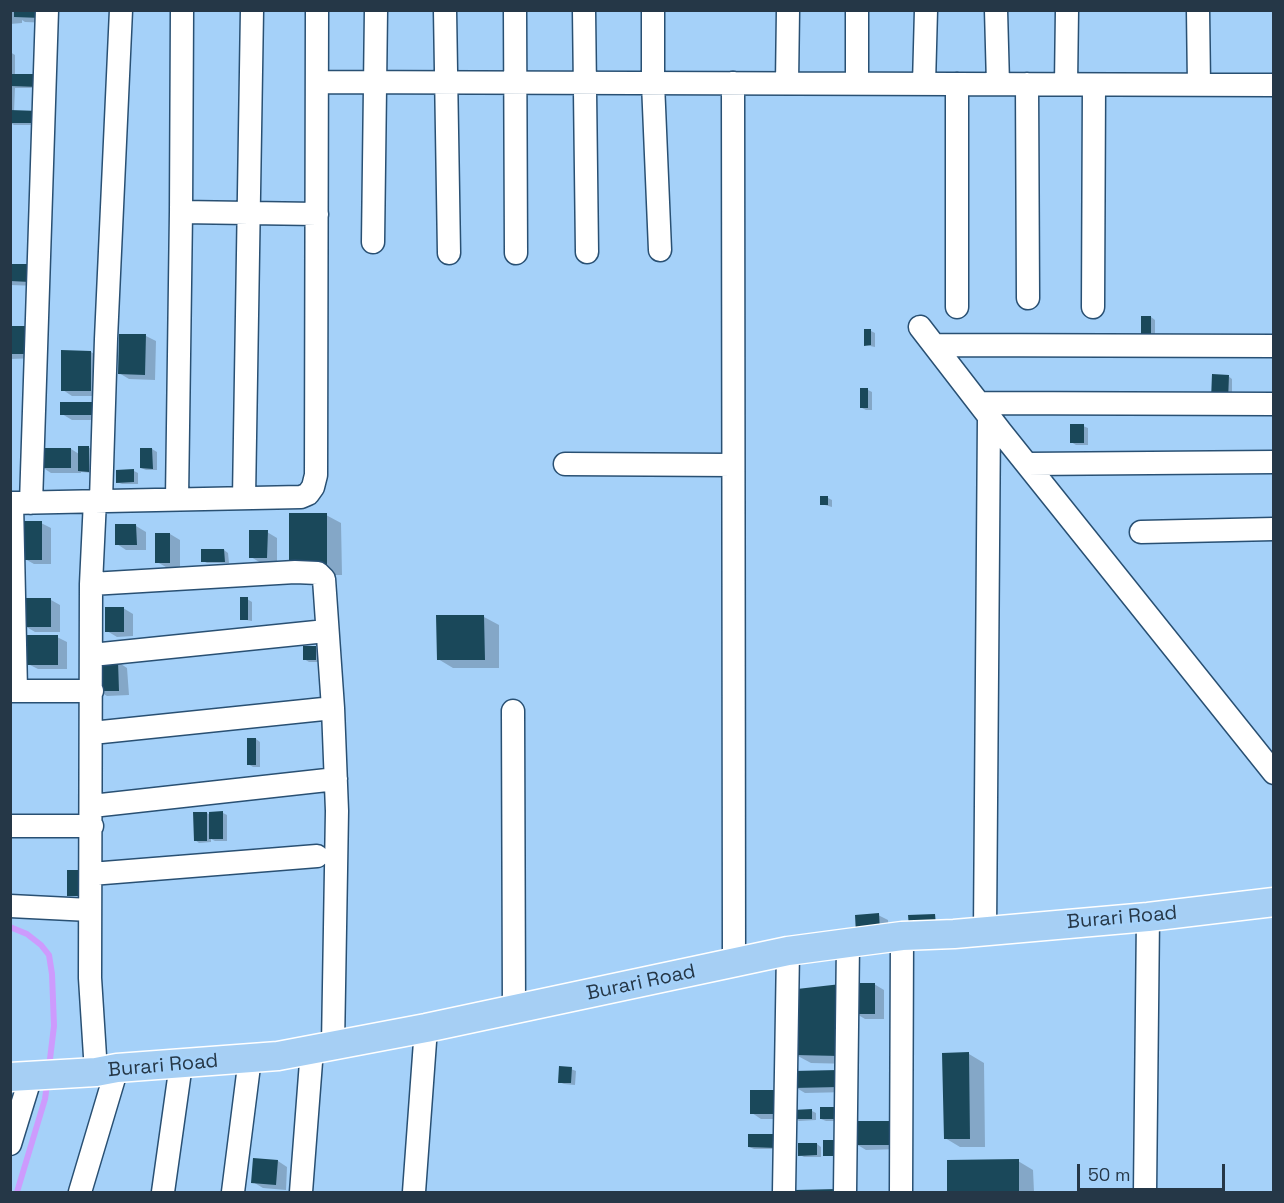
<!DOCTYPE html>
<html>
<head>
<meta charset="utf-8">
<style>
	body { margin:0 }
	#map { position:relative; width:1284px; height:1203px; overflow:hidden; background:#a5d1f9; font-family:"Space Grotesk",sans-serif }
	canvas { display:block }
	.frame { position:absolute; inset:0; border:12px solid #253747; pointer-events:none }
	.scale { position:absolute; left:1077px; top:1164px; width:148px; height:27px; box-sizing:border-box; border:3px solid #253747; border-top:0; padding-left:8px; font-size:18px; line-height:21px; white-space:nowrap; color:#253747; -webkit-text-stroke:4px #a5d1f9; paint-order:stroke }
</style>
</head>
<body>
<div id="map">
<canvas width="1284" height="1203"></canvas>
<div class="frame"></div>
<div class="scale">50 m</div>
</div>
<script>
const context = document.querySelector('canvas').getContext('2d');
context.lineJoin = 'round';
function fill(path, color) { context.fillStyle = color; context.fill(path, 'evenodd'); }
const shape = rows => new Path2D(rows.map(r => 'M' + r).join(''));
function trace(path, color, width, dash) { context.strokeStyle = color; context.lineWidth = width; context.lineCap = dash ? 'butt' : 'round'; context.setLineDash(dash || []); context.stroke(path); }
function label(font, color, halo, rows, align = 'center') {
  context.font = font + ' "Space Grotesk",sans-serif'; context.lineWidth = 6; context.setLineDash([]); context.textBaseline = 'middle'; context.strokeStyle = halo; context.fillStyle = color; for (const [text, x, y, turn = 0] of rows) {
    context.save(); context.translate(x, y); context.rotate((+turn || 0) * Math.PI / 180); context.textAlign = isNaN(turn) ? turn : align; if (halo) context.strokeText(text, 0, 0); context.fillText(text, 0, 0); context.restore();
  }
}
fill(shape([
	[10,10,51,10,51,23,25,22,22,20,22,23,10,24],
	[10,52,15,55,15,76,43,88,15,88,14,112,42,125,14,125,10,123],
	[10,265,39,286,10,285],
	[1151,317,1155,320,1155,337,1146,338],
	[10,328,39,358,10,359],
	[871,331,875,333,875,347,865,345],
	[120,335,146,336,156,341,155,380,129,379,119,373],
	[91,352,101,358,100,396,72,396,63,390],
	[1213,376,1228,376,1232,379,1232,402],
	[868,390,872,392,872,410,866,410,862,408],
	[93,403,103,420,72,420,62,414],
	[1083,426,1088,428,1088,445,1076,445,1071,442],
	[88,447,93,450,93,473,81,472,81,473,51,473,42,467,71,449,79,454],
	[141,449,152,449,157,452,157,470,146,470,141,468],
	[134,471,138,473,138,484,122,484,117,482],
	[828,498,832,500,832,507,821,504],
	[326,515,341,523,342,575,306,575],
	[41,523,51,528,51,564,34,564,25,559],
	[136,526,146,532,146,550,126,550,117,544],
	[267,532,277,538,277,563,261,563,251,557],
	[170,534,180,540,180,567,166,567,157,562],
	[224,550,228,553,229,563,207,563,203,561],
	[247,599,252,602,252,621,241,619],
	[51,600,60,605,60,632,35,632,25,626],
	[123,608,133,614,133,636,117,637,107,631],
	[484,617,499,625,499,668,453,668,438,659],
	[57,637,67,642,67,669,38,669,28,664],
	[316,647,320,650,320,662,309,662,304,659],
	[118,662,127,668,129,695,107,696,97,690],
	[256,739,260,742,260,767,253,767,248,764],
	[207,813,210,815,223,813,227,815,227,841,215,841,211,839,211,842,199,843,195,840],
	[878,915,888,920,889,937,867,938],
	[874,984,884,990,884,1019,865,1019,855,1013,854,1064,811,1063,796,1055],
	[969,1054,984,1063,985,1147,960,1147,945,1138],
	[571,1069,576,1071,575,1085,564,1084,559,1082],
	[838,1071,848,1092,805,1093,795,1087],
	[751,1092,784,1119,761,1119,752,1113],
	[838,1108,843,1121,826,1121,821,1119],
	[812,1111,816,1113,816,1120,799,1121,794,1118],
	[855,1123,900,1149,866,1150,856,1144],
	[749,1135,781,1149,754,1149,749,1147],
	[817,1144,821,1147,821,1157,804,1157,800,1155],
	[278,1161,287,1167,286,1190,263,1188,253,1182],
	[1018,1161,1033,1170,1034,1192,949,1192,948,1162],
	[796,1191,836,1191,839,1192,796,1192]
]), '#0003');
trace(shape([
	[10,927,27,934,41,945,49,955,52,974,54,1026,49,1067],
	[17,1192,45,1099,47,1084]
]), '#cd9bfd', 6);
fill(shape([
	[14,10,42,10,41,18,14,17],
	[10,74,39,74,39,87,10,86],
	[10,110,39,111,38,123,10,123],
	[10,264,30,264,30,282,10,281],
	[1141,316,1151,316,1151,336,1141,336],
	[10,326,29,326,29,354,10,354],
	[864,329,871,329,871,345,864,346],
	[119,334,146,334,145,375,118,374],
	[61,350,91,351,91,391,61,391],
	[1212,374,1229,375,1228,401,1211,400],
	[860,388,868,388,868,408,860,408],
	[60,402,94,402,94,415,60,415],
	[1070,424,1084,424,1084,443,1070,443],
	[78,446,89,446,89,472,78,471],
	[40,448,71,448,71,468,40,468],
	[140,448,152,448,153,469,140,468],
	[134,469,134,482,116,483,116,470],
	[820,496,828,496,828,505,820,505],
	[289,513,327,513,327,567,289,567],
	[23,521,42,521,42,560,23,560],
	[115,524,136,524,137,545,115,545],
	[249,530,268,530,267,558,249,558],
	[155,533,170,533,170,563,155,563],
	[201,549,224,549,225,562,201,562],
	[240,597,248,597,248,620,240,620],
	[23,598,51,598,51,627,23,627],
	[105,607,124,607,124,632,105,632],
	[436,615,484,615,485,660,437,660],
	[27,635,58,635,58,665,27,665],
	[303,646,316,646,316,660,303,660],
	[118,661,119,691,95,691,95,662],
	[247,738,256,738,256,765,247,765],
	[223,811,223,839,209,839,209,812],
	[193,812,207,812,207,841,194,841],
	[67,870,86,870,86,896,67,896],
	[879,913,880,932,856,934,855,915],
	[935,914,936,925,909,927,908,915],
	[854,983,875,983,875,1014,854,1014],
	[841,984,839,1056,795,1055,797,989],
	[969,1052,970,1139,944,1139,942,1053],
	[559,1066,572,1067,571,1083,558,1083],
	[838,1070,839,1087,793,1088,793,1071],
	[750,1090,775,1090,775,1114,750,1114],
	[820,1107,839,1107,839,1119,820,1119],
	[812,1109,812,1119,793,1119,793,1110],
	[854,1121,891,1121,891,1145,854,1145],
	[748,1134,777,1134,777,1148,748,1147],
	[823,1140,841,1140,841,1156,823,1156],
	[798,1143,817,1143,817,1155,798,1156],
	[253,1158,278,1160,276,1185,251,1183],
	[1019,1159,1019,1192,947,1192,947,1160],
	[837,1189,837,1192,795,1192,795,1190]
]), '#1a485a');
const minor = shape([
	[445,10,449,253],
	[515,10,516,253],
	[584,10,587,252],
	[653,10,653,83,660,250],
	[996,10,998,84],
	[1198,10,1199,85],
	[317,82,1274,85],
	[733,83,734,963],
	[787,83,788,10],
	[857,83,857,10],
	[924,84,926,10],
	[1027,84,1028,298],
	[1066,84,1067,10],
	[181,212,317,214],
	[373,242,376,10],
	[957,307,957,84],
	[1093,307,1094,85],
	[920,327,1001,432,1274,773],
	[934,345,1274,346],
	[979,403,1274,404],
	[565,464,733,465],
	[1027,464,1274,462],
	[244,498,252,10],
	[177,499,181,212,182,10],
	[95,500,91,584,90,978,96,1072],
	[101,500,106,339,121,10],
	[10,503,301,497,308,494,313,487,316,475,317,10],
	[12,503,16,691],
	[31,503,47,10],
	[1141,532,1274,529],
	[91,584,295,572,318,573,324,579,333,708,337,811,333,1045],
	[92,655,326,631],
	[10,691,92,691],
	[513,711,514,1010],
	[92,733,333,708],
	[92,806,336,779],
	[10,826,92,826],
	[91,874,317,856],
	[10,906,90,910],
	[985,931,989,417],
	[10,1144,31,1076],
	[80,1192,117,1068],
	[163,1192,181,1064],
	[233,1192,250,1058],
	[301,1192,312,1049],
	[414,1192,426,1028],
	[784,1192,788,951],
	[845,1192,848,943],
	[901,1192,902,936],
	[1145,1192,1148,917]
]);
const major = shape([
	[10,1077,96,1072,117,1068,278,1056,426,1028,788,951,848,943,902,936,954,934,1148,917,1274,902]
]);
trace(minor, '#295073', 25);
trace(major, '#fff', 31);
trace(minor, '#fff', 22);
trace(major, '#a6cff4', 28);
label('20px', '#253747', '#a5d1f9', [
	["Burari Road",1122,918,-5],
	["Burari Road",641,983,-12],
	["Burari Road",163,1066,-5]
]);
</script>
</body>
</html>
